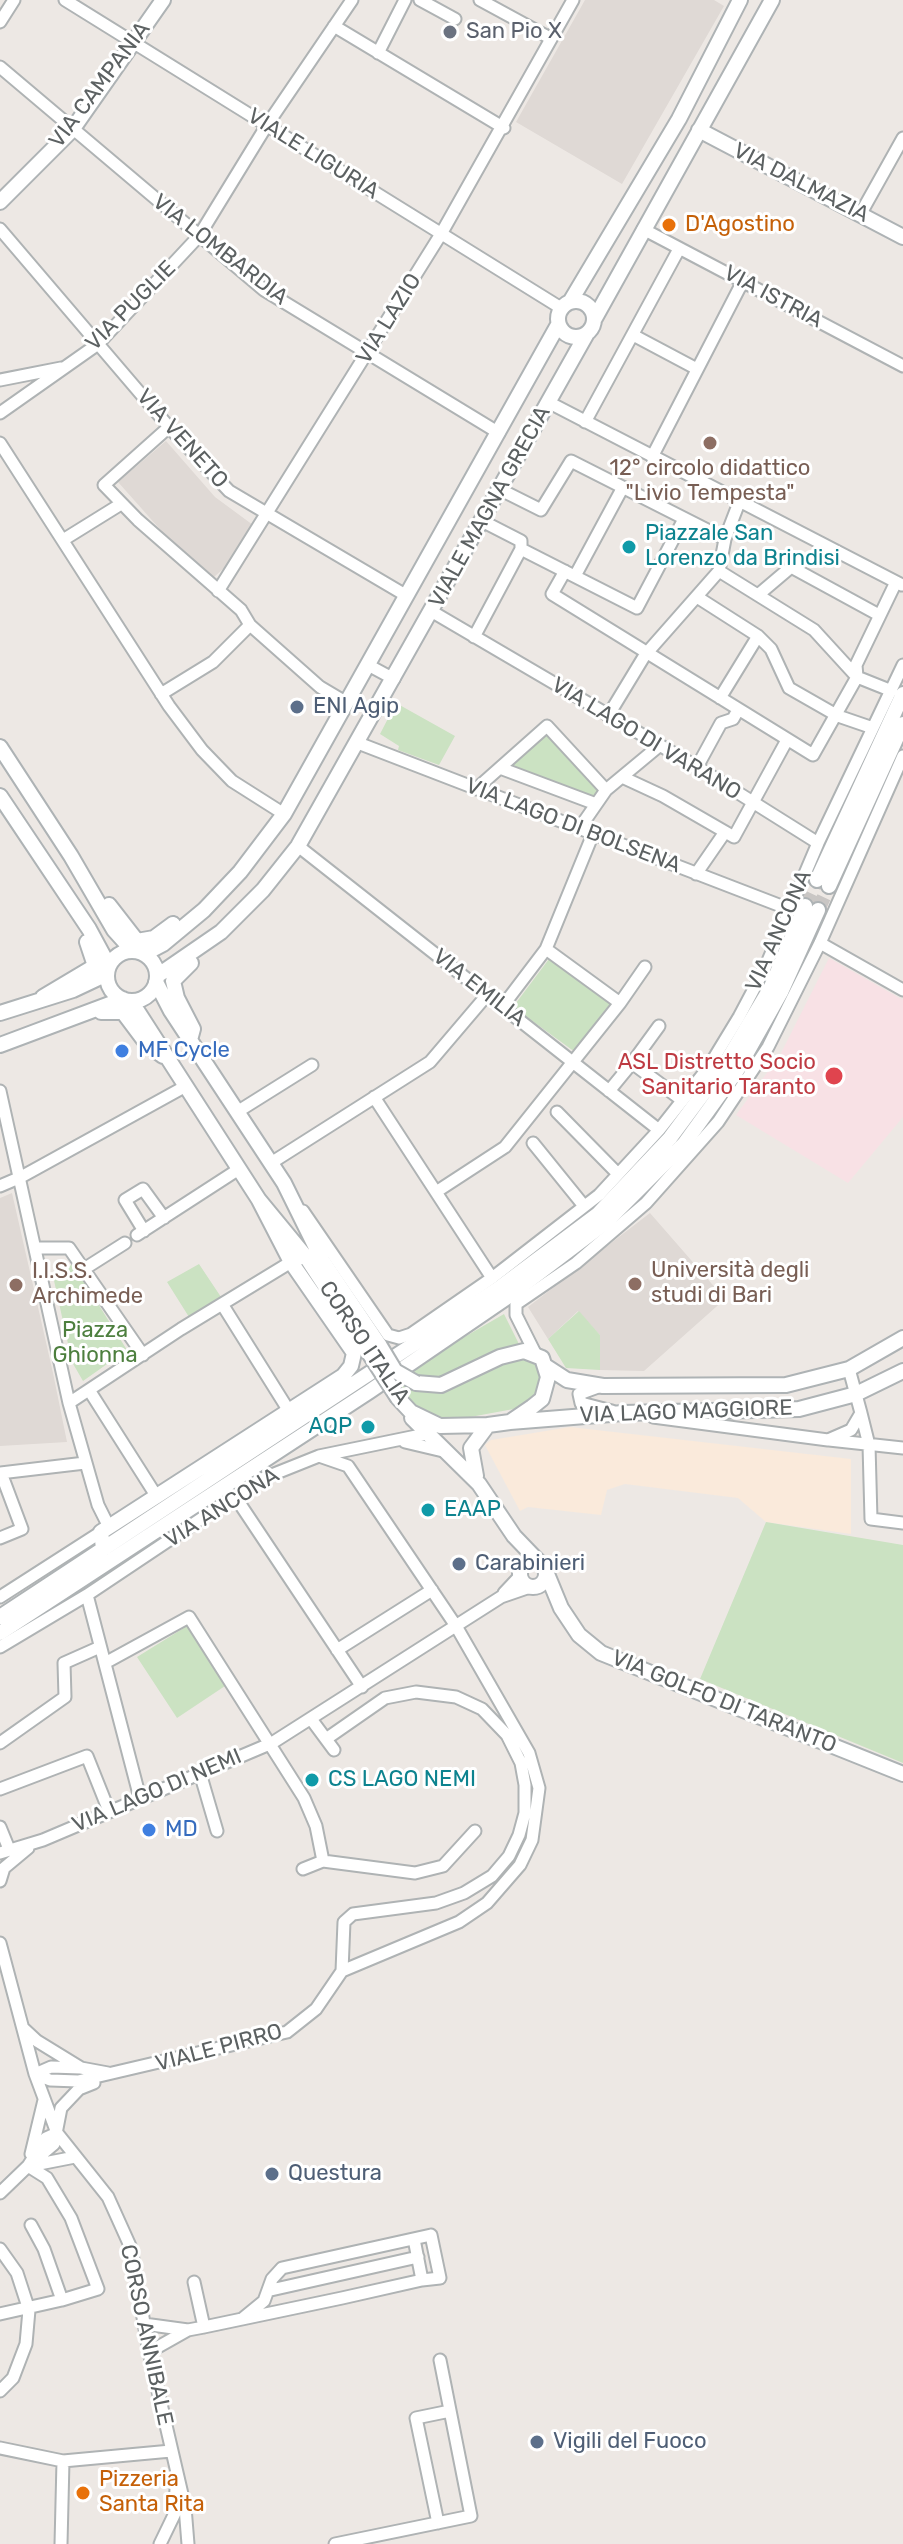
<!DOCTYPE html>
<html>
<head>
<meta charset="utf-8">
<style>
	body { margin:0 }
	canvas { display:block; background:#ede8e4 }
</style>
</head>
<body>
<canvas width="903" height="2544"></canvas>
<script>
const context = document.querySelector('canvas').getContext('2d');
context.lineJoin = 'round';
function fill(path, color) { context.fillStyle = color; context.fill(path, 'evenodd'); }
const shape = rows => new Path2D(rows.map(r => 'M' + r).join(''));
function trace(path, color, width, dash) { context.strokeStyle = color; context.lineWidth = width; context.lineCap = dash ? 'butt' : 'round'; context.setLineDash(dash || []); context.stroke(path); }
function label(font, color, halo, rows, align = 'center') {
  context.font = font + ' Rubik,sans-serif'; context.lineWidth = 6; context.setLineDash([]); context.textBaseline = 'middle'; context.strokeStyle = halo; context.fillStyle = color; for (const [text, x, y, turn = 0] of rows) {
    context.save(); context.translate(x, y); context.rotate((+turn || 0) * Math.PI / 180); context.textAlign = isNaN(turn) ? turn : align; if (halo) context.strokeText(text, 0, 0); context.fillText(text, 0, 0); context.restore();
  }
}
fill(shape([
	[570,1427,851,1459,851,1534,766,1522,738,1498,625,1484,607,1490,601,1515,528,1507,520,1511,485,1445,491,1440]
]), '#faeadb');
fill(shape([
	[585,0,714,0,724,6,622,184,516,122],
	[166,441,215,497,253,525,231,562,214,577,174,545,118,482],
	[12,1193,53,1373,67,1442,0,1446,0,1198],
	[650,1213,725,1299,644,1371,600,1370,600,1335,578,1311,548,1339,528,1307]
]), '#dfd9d5');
fill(shape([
	[829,958,903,1000,903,1117,848,1183,736,1115,780,1055]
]), '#f8e1e5');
fill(shape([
	[396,703,455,736,439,765,398,750,399,746,380,734],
	[546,731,603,791,597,800,511,767,510,762],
	[549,959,611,1003,575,1052,513,1007],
	[73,1264,127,1350,83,1381,72,1362,53,1276],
	[199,1264,221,1297,189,1317,167,1282],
	[579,1311,600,1335,600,1370,566,1368,548,1339],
	[504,1314,519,1344,439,1381,417,1377,411,1368],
	[517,1356,536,1359,543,1370,539,1390,519,1408,454,1420,433,1416,417,1408,400,1391,404,1385,429,1391,454,1387],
	[766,1522,903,1545,903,1763,700,1679],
	[187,1626,225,1686,177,1718,137,1657]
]), '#cbe2c2');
trace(shape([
	[805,906,817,880],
	[818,910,829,886]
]), '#c9c6c4', 14, [14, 7]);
const street = shape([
	[65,0,561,308],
	[420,0,455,19],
	[480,0,550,38],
	[0,22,14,0],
	[334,26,504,128],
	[378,53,405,0],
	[0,67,264,290,499,433],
	[861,213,903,138],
	[0,229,169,427,229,491,407,596],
	[643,229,903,366],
	[633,335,697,369],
	[0,380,61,368],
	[548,402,902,585],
	[0,413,98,344,199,236,267,125,352,0],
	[585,422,679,249],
	[169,427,104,485,138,520,241,610,250,625,320,687,347,703],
	[0,443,169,706,202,750,232,781,284,814],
	[652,457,743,281],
	[499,489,541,510,571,461,725,539],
	[482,521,521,541,521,549,637,608,684,519],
	[63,540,121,504],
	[565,571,552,594,813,755,857,677,856,665,896,582],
	[719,571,814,630,857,677,892,691],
	[575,576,623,487],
	[218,591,441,234,573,0],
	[758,595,791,567,879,615],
	[697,597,758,636,771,649,789,688,838,716,873,728],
	[431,611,697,767,818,843],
	[474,637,521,549],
	[368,665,394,679],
	[161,694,213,662,250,625],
	[720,698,758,636],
	[608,716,645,655,719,571,725,539,740,500],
	[358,743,789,909],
	[697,767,721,723,733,719,738,710],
	[500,768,596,804],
	[622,777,663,796,734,837,787,740],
	[476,789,547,726,606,790],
	[579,829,606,790,659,746],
	[298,846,659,1130],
	[696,874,725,832],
	[820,943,903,990],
	[620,1003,645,967],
	[502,1007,546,949,593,834],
	[659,1026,632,1063,682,1100],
	[0,1091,69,1403,98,1505,109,1527],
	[609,1091,632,1063],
	[374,1097,492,1278],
	[237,1112,312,1065],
	[557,1112,618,1174],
	[533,1143,584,1206],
	[271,1163,430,1062,487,995],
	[0,1186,21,1177,186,1086],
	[436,1192,505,1147,620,1003,546,949],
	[303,1211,388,1335,399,1338,411,1334,492,1278,599,1195,659,1130,708,1068,739,1017,765,968,818,843,903,665],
	[144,1231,125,1200,143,1189,164,1218],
	[137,1235,239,1169],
	[37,1248,69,1248,143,1355],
	[84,1269,125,1243],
	[222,1304,289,1411],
	[535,1353,516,1315,516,1304,576,1263,646,1203,718,1122,768,1047,820,943,903,756],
	[598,1387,579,1394,581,1403,612,1411],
	[89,1390,157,1497],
	[69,1403,181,1329,291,1262,306,1257],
	[861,1413,869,1445,871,1519,903,1523],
	[653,1417,828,1440,851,1430,861,1413,849,1369],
	[829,1440,903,1448],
	[405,1442,443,1451],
	[319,1456,348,1466,456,1626,529,1753,539,1788,532,1840,520,1865,487,1903,459,1922,342,1971],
	[0,1473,85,1463],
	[236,1498,362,1687],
	[0,1538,22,1529,1,1473],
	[504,1593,520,1576],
	[87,1595,140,1798],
	[0,1597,101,1532],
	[0,1647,87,1595,259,1480,319,1456,431,1433],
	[337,1650,432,1590],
	[105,1663,189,1617,304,1798,316,1826,323,1861],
	[311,1719,334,1750],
	[326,1739,385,1698,416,1692,456,1697,482,1709,507,1735,521,1763,525,1785,525,1813,519,1835,509,1856,492,1876,464,1893,436,1903,353,1914,344,1922,342,1971],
	[0,1743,65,1697,64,1663,100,1647],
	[200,1773,217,1831],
	[0,1789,87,1756,109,1811],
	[0,1827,9,1849],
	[0,1853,43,1840,272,1743,501,1597,530,1587],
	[303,1869,323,1861,415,1873,443,1866,475,1831],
	[0,1881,4,1868,28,1848],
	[0,1943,35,2074,57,2133,108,2197,131,2248,149,2352,185,2507,188,2544],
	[23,2028,37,2041,81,2068,108,2073],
	[35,2074,50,2080,78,2081,287,2032,316,2009,342,1971],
	[35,2074,51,2067,81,2068],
	[31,2154,44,2100],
	[28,2166,47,2178,71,2218,98,2289,62,2300],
	[28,2166,54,2144,61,2108,79,2089,94,2083],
	[29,2166,75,2157],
	[0,2193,28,2166,46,2138,57,2133],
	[414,2239,422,2280],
	[0,2249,17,2273,29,2310,26,2344,13,2378,0,2391],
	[194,2282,204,2327],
	[271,2290,418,2257],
	[0,2314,62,2300,44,2249,31,2225],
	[144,2324,188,2330,204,2327,342,2298,422,2280,440,2278,431,2235,282,2268,272,2279,264,2301,242,2319],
	[149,2352,188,2330],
	[0,2448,63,2461,171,2451],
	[438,2523,416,2418,450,2411],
	[61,2544,63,2461],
	[160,2544,175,2513,176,2488],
	[335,2544,471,2516,440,2360]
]);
const secondary = shape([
	[699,130,903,237],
	[0,202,72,130,163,0],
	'558 319a18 18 0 1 1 36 0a18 18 0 1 1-36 0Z',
	[570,302,679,119,740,0],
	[595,318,772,0],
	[0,747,71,856,114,930,133,951],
	[0,796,89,929,109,966],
	[817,880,903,694],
	[829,886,903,724],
	[109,905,137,941,154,938,173,924],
	'107 976a25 25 0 1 1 50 0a25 25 0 1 1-50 0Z',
	[144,954,163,944,204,910,240,872,284,814,558,325],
	[157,976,221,932,263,890,298,846,586,335],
	[156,982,171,1011,284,1183,322,1260,380,1346],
	[43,997,95,966,87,942],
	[131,1001,259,1200,306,1257,369,1353],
	[101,1012,123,1012,147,1044,163,1056],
	[0,1013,73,990,107,974],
	[190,1040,193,1029,177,998,173,981,191,963],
	[0,1045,123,999],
	[547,1367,567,1380,603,1386,786,1385,849,1369,903,1338],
	[398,1398,411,1412,440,1426,488,1425,510,1422,532,1407,542,1399,548,1377,542,1358,524,1351,500,1357,441,1385,416,1383],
	[412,1418,479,1484,514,1536,539,1562],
	[510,1422,623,1413,799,1409,856,1394,903,1371],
	[476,1476,471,1448,488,1425],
	[103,1548,101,1532,343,1376,351,1366,354,1353,291,1262,259,1200],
	'520 1574a13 13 0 1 1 26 0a13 13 0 1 1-26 0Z',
	[547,1574,561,1608,579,1635,601,1653,903,1774],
	[0,1617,499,1288,598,1214,670,1138,725,1064,771,987,805,906],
	[0,1633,370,1391,506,1298,605,1223,684,1144,736,1072,781,992,818,910]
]);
trace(street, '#afb3b4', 15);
trace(secondary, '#aeb3b5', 18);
trace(street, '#fff', 11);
trace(secondary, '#fff', 14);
const secondaryBridge = shape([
	[380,1346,395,1371,416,1383],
	[369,1353,398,1398]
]);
trace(secondaryBridge, '#aeb3b5', 18, []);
trace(secondaryBridge, '#fff', 14);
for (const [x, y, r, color] of [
	[450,32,8,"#6b7280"],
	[669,225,8,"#e8710a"],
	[710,443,8,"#8d6e63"],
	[629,547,8,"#0f9aa8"],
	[297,707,8,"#5c6f8a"],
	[122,1051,8,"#3f7fe0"],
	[834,1076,10,"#e0444e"],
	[635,1284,8,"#8d6e63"],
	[16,1285,8,"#8d6e63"],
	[368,1427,8,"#0f9aa8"],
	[428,1510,8,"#0f9aa8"],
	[459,1564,8,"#5c6f8a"],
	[312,1780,8,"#0f9aa8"],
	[149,1830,8,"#3f7fe0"],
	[272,2174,8,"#5c6f8a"],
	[537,2442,8,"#5c6f8a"],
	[83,2493,8,"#e8710a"]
]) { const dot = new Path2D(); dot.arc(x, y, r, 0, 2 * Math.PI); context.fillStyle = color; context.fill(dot); trace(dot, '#fff', 3); }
label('22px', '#5b616d', '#fff', [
	["San Pio X",466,32]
], 'left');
label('22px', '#5c6162', '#fff', [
	["VIA CAMPANIA",100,85,-53],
	["VIALE LIGURIA",313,154,32],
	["VIA DALMAZIA",801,183,27],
	["VIA LOMBARDIA",220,250,38],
	["VIA ISTRIA",773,297,28],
	["VIA PUGLIE",131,306,-45],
	["VIA LAZIO",389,319,-58],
	["VIA VENETO",182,439,48],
	["VIALE MAGNA GRECIA",490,507,-61],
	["VIA LAGO DI VARANO",646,739,31],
	["VIA LAGO DI BOLSENA",573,826,21],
	["VIA ANCONA",779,931,-66],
	["VIA EMILIA",479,988,38],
	["CORSO ITALIA",364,1343,56],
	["VIA LAGO MAGGIORE",686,1412,-2],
	["VIA ANCONA",222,1508,-32],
	["VIA GOLFO DI TARANTO",724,1702,22],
	["VIA LAGO DI NEMI",157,1791,-23],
	["VIALE PIRRO",219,2048,-15],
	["CORSO ANNIBALE",146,2335,78]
]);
label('22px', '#c56008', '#fff', [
	["D'Agostino",685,225],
	["Pizzeria",99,2480],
	["Santa Rita",99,2505]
], 'left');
label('22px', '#785e54', '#fff', [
	["12° circolo didattico",710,469,"center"],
	["\"Livio Tempesta\"",710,494,"center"],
	["Università degli",651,1271],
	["studi di Bari",651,1296],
	["I.I.S.S.",32,1272],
	["Archimede",32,1297]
], 'left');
label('22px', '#0d838f', '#fff', [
	["Piazzale San",645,534],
	["Lorenzo da Brindisi",645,559],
	["AQP",352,1427,"right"],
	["EAAP",444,1510],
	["CS LAGO NEMI",328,1780]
], 'left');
label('22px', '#4e5e75', '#fff', [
	["ENI Agip",313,707],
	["Carabinieri",475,1564],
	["Questura",288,2174],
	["Vigili del Fuoco",553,2442]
], 'left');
label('22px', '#366cbe', '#fff', [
	["MF Cycle",138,1051],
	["MD",165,1830]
], 'left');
label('22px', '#be3a42', '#fff', [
	["ASL Distretto Socio",816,1063],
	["Sanitario Taranto",816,1088]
], 'right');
label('22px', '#4d7f3e', '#fff', [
	["Piazza",95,1331],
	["Ghionna",95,1356]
]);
</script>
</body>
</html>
